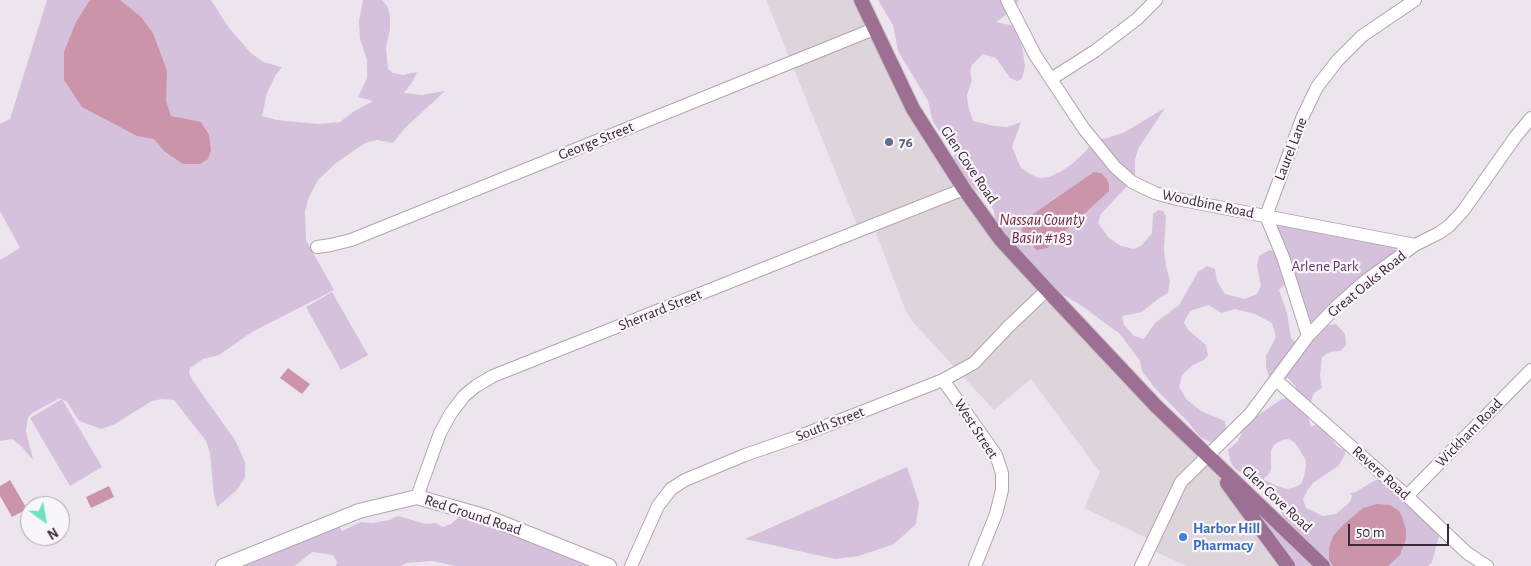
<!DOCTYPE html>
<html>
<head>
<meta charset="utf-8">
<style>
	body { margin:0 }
	#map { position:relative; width:1531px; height:566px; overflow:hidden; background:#ede5ed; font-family:"Alegreya Sans",sans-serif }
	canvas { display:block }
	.north { position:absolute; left:20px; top:496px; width:50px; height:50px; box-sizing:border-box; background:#f9f6fa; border:1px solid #aea3ac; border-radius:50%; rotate:148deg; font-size:14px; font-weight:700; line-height:20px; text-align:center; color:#3d2638 }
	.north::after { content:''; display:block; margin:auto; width:18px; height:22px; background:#6de3c3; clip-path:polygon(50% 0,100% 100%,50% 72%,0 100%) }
	.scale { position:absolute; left:1348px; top:524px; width:101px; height:22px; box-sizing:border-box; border:2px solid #3d2638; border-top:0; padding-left:6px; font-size:15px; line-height:18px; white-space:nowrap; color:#3d2638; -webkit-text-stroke:4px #f9f6fa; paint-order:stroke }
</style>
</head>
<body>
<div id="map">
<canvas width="1531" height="566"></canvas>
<div class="north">N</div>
<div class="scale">50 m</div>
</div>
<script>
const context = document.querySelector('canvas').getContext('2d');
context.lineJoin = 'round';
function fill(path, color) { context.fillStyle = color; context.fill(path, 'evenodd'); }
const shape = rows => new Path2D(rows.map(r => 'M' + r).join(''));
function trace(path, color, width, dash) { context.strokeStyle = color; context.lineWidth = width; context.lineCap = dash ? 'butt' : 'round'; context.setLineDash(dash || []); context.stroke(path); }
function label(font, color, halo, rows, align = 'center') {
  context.font = font + ' "Alegreya Sans",sans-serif'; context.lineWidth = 4.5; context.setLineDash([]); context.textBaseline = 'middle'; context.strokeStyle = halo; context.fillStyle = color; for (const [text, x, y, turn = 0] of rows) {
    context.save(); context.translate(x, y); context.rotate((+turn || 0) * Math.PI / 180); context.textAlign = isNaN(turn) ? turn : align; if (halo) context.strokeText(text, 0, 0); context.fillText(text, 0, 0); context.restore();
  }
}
fill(shape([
	[766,0,861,0,964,189,1208,457,1288,566,1186,566,1150,549,1153,541,1084,508,1100,472,1031,379,994,410,911,320,905,309,873,225,859,230]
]), '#ddd4dc');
fill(shape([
	[47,0,211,0,229,28,250,52,263,62,282,67,275,76,267,93,262,116,277,120,318,124,340,122,353,112,373,101,358,97,367,78,367,60,360,39,359,21,363,0,382,0,387,6,390,15,390,29,386,47,388,69,393,73,403,75,417,72,413,81,404,93,422,95,445,91,405,128,393,143,377,140,365,143,336,163,318,180,309,197,305,211,306,240,334,290,252,332,219,355,203,359,190,368,189,373,193,381,235,440,245,462,245,477,237,490,217,507,214,495,210,453,206,441,174,400,162,399,152,401,115,424,102,429,79,421,67,402,60,398,32,413,28,418,26,431,33,460,21,446,12,439,0,441,0,260,20,248,0,211,0,124,10,119],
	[878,0,1019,0,1007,14,996,22,1014,26,1022,46,1025,66,1022,79,1017,81,1010,78,996,58,983,54,972,65,970,72,972,80,967,95,968,106,973,121,994,126,1007,127,1021,122,1012,147,1021,168,1034,176,1040,178,1049,177,1060,172,1072,164,1087,150,1093,140,1107,138,1125,132,1165,108,1138,149,1135,160,1135,176,1128,185,1101,214,1098,223,1109,238,1121,246,1134,249,1142,245,1152,233,1153,214,1158,210,1163,211,1166,216,1164,249,1166,266,1170,281,1168,293,1158,299,1142,312,1122,316,1124,325,1134,336,1144,339,1155,323,1179,305,1198,272,1207,266,1215,269,1217,281,1225,294,1245,299,1257,294,1261,286,1257,266,1259,256,1269,250,1278,252,1266,216,1415,245,1308,336,1289,285,1284,285,1279,290,1287,313,1291,338,1297,344,1315,335,1328,325,1336,324,1345,334,1346,345,1341,351,1330,352,1322,357,1320,376,1322,388,1314,393,1308,409,1307,414,1311,427,1329,417,1328,434,1337,446,1346,451,1343,458,1338,466,1313,483,1307,491,1303,499,1306,508,1323,516,1336,514,1350,502,1352,496,1350,493,1356,492,1372,482,1385,476,1440,532,1432,562,1428,566,1288,566,1208,457,1288,526,1276,502,1264,487,1235,469,1230,461,1228,450,1238,441,1244,427,1254,418,1282,399,1292,397,1296,392,1296,387,1288,378,1280,380,1269,376,1266,367,1266,356,1276,337,1272,323,1255,314,1235,309,1221,313,1209,305,1190,311,1184,322,1188,330,1206,345,1208,356,1204,360,1193,365,1182,375,1179,387,1187,400,1201,411,1225,421,1226,431,1221,436,1210,442,1200,437,1189,423,1154,387,1142,371,1140,361,1120,334,1079,304,1037,280,993,228,995,218,994,211,988,201,964,179,955,165,954,151,933,122,928,101,898,51,893,25],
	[1288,439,1294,442,1298,447,1305,459,1306,465,1304,476,1301,484,1295,487,1287,489,1277,486,1263,479,1269,474,1271,469,1271,450,1275,444,1282,440],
	[332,292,368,355,341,370,306,307],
	[62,399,102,467,70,486,30,418],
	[907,467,919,503,916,524,894,544,859,556,835,559,745,539],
	[463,514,516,535,533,544,554,547,601,566,456,566,432,561,406,563,401,566,336,566,337,562,333,555,312,552,295,566,229,566,337,523,342,531,361,522,373,523,389,520,398,516,426,524,435,523,443,527,451,524]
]), '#d5c1db');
fill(shape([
	[90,0,120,0,141,17,153,33,167,71,166,101,171,116,201,122,209,135,211,150,208,159,200,164,183,164,164,151,154,139,137,136,82,107,64,80,64,52,76,22],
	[1094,172,1101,173,1106,178,1109,184,1109,191,1047,248,1037,250,1028,242,1022,230,1023,221],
	[288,368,310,384,302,394,280,378],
	[10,480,27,509,12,517,0,496,0,486],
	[109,486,114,497,91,508,86,497],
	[1377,504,1390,505,1399,511,1402,517,1406,530,1406,539,1400,555,1388,566,1333,566,1329,560,1329,548,1333,536,1344,524,1363,508]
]), '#cb94a8');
const minor = shape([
	[1007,0,1035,55,1084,129,1115,167,1132,182,1155,193,1177,199,1415,245],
	[1051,79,1095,51,1137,19,1156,0],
	[317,247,331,245,351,240,874,29],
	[1308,336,1283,257,1266,216,1303,116,1317,87,1337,61,1362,36,1415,0],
	[943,380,996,455,1002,473,1002,490,996,514,975,566],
	[1276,380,1407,496,1467,553,1487,566],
	[1407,496,1531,370],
	[417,497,440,433,451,413,464,396,476,386,493,376,964,189],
	[631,566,658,506,671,489,685,480,745,455,800,436,943,380,974,363,1009,326,1047,290],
	[1141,566,1181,482,1250,414,1308,336,1336,307,1364,282,1415,245,1439,233,1449,226,1463,211,1516,136,1531,118]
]);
const tertiary = shape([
	[223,566,359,511,417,497,487,517,609,566]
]);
const primary = shape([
	[861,0,913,109,964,189,1000,239,1047,290,1156,406,1323,566],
	[1227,483,1288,566]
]);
trace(minor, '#b1a4af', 14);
trace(tertiary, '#b1a4af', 16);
trace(primary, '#c9c2c7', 16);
trace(minor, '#fff', 12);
trace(tertiary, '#fff', 14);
trace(primary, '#9d6f93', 14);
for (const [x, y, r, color] of [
	[889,142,5,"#5c6f8a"],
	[1183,537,5,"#3f7fe0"]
]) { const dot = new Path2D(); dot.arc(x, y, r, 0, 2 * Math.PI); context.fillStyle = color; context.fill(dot); trace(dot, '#f9f6fa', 2); }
label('15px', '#3d2638', '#f9f6fa', [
	["George Street",596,141,-22],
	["Laurel Lane",1291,149,-69],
	["Glen Cove Road",969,165,56],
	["Woodbine Road",1208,204,12],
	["Great Oaks Road",1367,284,-39],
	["Sherrard Street",660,310,-22],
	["South Street",830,424,-21],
	["West Street",976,429,57],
	["Wickham Road",1469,433,-46],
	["Revere Road",1381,473,42],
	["Glen Cove Road",1277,499,43],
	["Red Ground Road",473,515,18]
]);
label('bold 15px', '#4e5e75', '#f9f6fa', [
	["76",899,142]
], 'left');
label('15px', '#683570', '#f9f6fa', [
	["Arlene Park",1325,266]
]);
label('bold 15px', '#366cbe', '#f9f6fa', [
	["Harbor Hill",1193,528],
	["Pharmacy",1193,545]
], 'left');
label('italic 16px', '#732641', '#f9f6fa', [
	["Nassau County",1042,220],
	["Basin #183",1042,238]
]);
</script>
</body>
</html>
